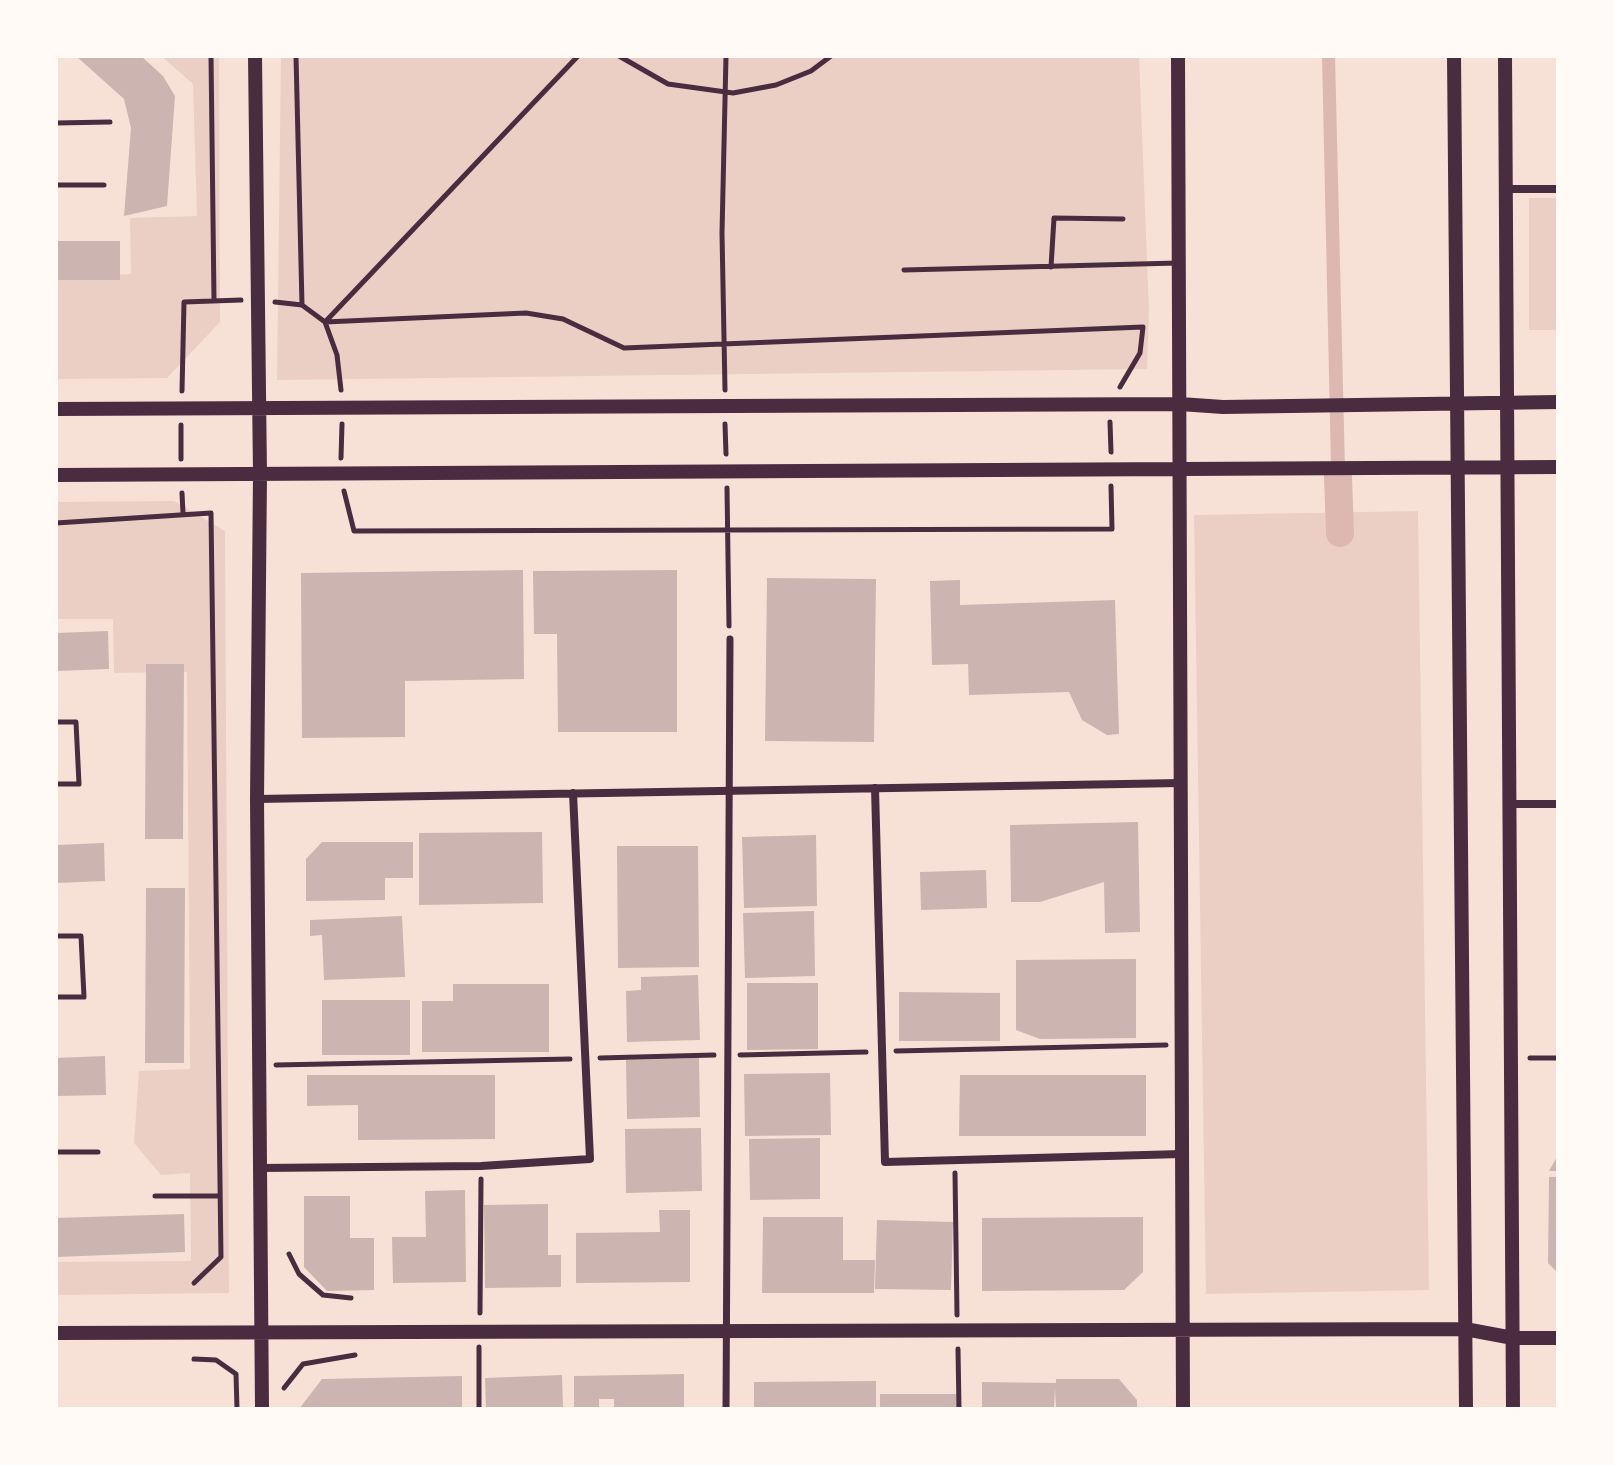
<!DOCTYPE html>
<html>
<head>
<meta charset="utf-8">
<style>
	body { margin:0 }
	#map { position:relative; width:1614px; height:1465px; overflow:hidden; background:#f7e1d7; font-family:Karla,sans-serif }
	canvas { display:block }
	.frame { position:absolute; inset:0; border:58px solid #fffaf5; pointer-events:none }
</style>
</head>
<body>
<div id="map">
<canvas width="1614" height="1465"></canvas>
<div class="frame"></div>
</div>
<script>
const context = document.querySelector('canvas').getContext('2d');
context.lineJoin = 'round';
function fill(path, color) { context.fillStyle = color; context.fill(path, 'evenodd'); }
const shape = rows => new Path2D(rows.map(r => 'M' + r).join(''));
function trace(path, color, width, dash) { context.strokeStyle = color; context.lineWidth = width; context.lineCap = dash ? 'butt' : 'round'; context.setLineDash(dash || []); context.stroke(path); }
fill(shape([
	[161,56,219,56,220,322,167,378,56,379,56,277,131,274,130,218,197,216,193,84],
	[281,56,1139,56,1149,311,1147,369,277,380],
	[1529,198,1558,198,1558,330,1529,330],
	[174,501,225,531,229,1293,56,1295,56,1262,191,1261,190,1173,161,1175,134,1143,139,1071,190,1069,187,672,114,673,113,619,56,619,56,502],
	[1418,511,1429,1290,1206,1294,1194,515]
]), '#ebcfc5');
fill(shape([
	[1322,56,1335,56,1346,512,1332,512]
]), '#dcb8b0');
trace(shape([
	[1338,477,1340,533]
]), '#dcb8b0', 28);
fill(shape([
	[76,56,141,56,163,76,175,96,167,206,124,216,131,128,124,99],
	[56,241,120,241,120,280,56,280],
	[523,570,524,679,405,681,405,737,302,738,301,573],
	[677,570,677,732,558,732,557,634,534,634,533,571],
	[767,578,876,579,874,742,765,741],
	[960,580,960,605,1115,600,1119,734,1107,735,1082,720,1069,692,969,695,968,664,932,665,930,581],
	[108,631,109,669,56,671,56,633],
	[146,664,184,664,183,839,145,839],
	[1138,822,1140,932,1105,933,1104,882,1040,902,1011,902,1010,825],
	[542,832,543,903,419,905,419,833],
	[816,835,817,906,744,908,742,837],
	[322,842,413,842,413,878,385,878,385,900,306,901,306,859],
	[104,843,105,881,56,883,56,845],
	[617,846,698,846,699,967,618,968],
	[986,870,987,908,921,910,920,872],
	[146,888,185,888,184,1063,145,1063],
	[814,911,815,976,745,978,743,913],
	[402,916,405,977,324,980,322,935,310,936,310,920],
	[1136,959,1136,1038,1040,1039,1016,1030,1016,960],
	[698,975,700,1040,627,1042,626,991,641,990,641,977],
	[747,983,818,983,818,1049,747,1050],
	[453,984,549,984,549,1052,422,1052,422,1001,453,1001],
	[899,992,1000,993,1000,1041,899,1041],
	[322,1000,410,1000,410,1055,322,1055],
	[105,1056,106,1095,56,1096,56,1058],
	[699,1058,700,1117,627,1119,626,1060],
	[830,1073,831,1135,745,1136,744,1074],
	[307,1075,495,1075,495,1139,358,1140,358,1105,307,1106],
	[960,1075,1146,1075,1146,1136,959,1136],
	[701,1128,702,1191,626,1193,625,1129],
	[820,1138,820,1199,750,1200,749,1139],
	[1558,1155,1558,1171,1549,1171],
	[1549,1177,1558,1177,1558,1273,1548,1263],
	[465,1190,466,1282,393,1283,392,1237,426,1237,425,1191],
	[304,1196,350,1196,350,1238,374,1238,374,1290,327,1291,304,1267],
	[548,1204,548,1255,561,1255,561,1287,485,1288,484,1205],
	[659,1210,690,1210,690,1282,576,1283,576,1233,660,1232],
	[184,1214,185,1252,56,1257,56,1218],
	[763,1217,843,1217,843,1260,875,1260,874,1293,762,1293],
	[1143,1217,1143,1272,1124,1290,982,1291,982,1218],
	[877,1220,953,1222,951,1290,875,1289],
	[684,1374,684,1409,614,1409,614,1399,599,1399,599,1408,574,1408,574,1376],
	[562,1375,563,1408,486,1409,485,1378],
	[462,1376,462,1409,299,1409,322,1379],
	[1056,1379,1119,1379,1137,1400,1137,1409,1056,1409,1055,1388,1054,1409,982,1409,982,1382,1056,1383],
	[876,1381,876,1409,754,1409,754,1382],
	[880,1394,957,1394,957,1409,880,1409]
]), '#ccb4b1');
trace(shape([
	[211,56,214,300],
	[296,56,302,305],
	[619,56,668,84,733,93,776,85,811,71,831,56],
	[275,302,302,305,325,322,337,355,341,390],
	[326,321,578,56],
	[325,322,526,313,563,319,624,348,1143,327,1140,353,1120,387],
	[725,390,722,233,726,56],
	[182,391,184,302,241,300],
	[1110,422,1111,452],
	[725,424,726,454],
	[341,458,342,424],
	[181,459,181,425],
	[727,488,729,626],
	[344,491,354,531,1112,529,1111,486],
	[182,493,183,513],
	[56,523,211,513,221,1257,194,1283],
	[896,1051,1166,1045],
	[740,1055,866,1052],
	[600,1058,714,1055],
	[1530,1058,1558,1058],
	[276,1065,570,1059],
	[955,1173,957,1315],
	[155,1196,220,1196],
	[289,1254,299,1274,323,1295,351,1298],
	[480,1313,481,1179],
	[958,1349,959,1409],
	[194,1359,216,1360,236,1374,237,1409],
	[284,1388,303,1364,355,1355],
	[479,1409,479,1347]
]), '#4a2c40', 5);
trace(shape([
	[56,123,110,122],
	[56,185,104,185],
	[1051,267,1054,218,1123,219],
	[904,270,1178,263],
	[56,722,76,722,79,784,56,784],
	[56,936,81,936,84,997,56,997],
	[56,1152,98,1152]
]), '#4a2c40', 5);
trace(shape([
	[726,1409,730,639]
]), '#4a2c40', 7);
trace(shape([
	[1505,189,1558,189],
	[875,788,885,1162,1182,1154],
	[257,799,1181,783],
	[1509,804,1558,804],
	[260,1168,481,1166,590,1159,573,793]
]), '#4a2c40', 8);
trace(shape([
	[255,56,260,474,257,799,262,1409],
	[1178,56,1183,1409],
	[1454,56,1466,1409],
	[1505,56,1513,1409],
	[56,409,1180,404,1223,407,1558,402],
	[56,475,1558,467],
	[56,1333,1465,1329,1513,1338,1558,1338]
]), '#4a2c40', 14);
</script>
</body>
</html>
